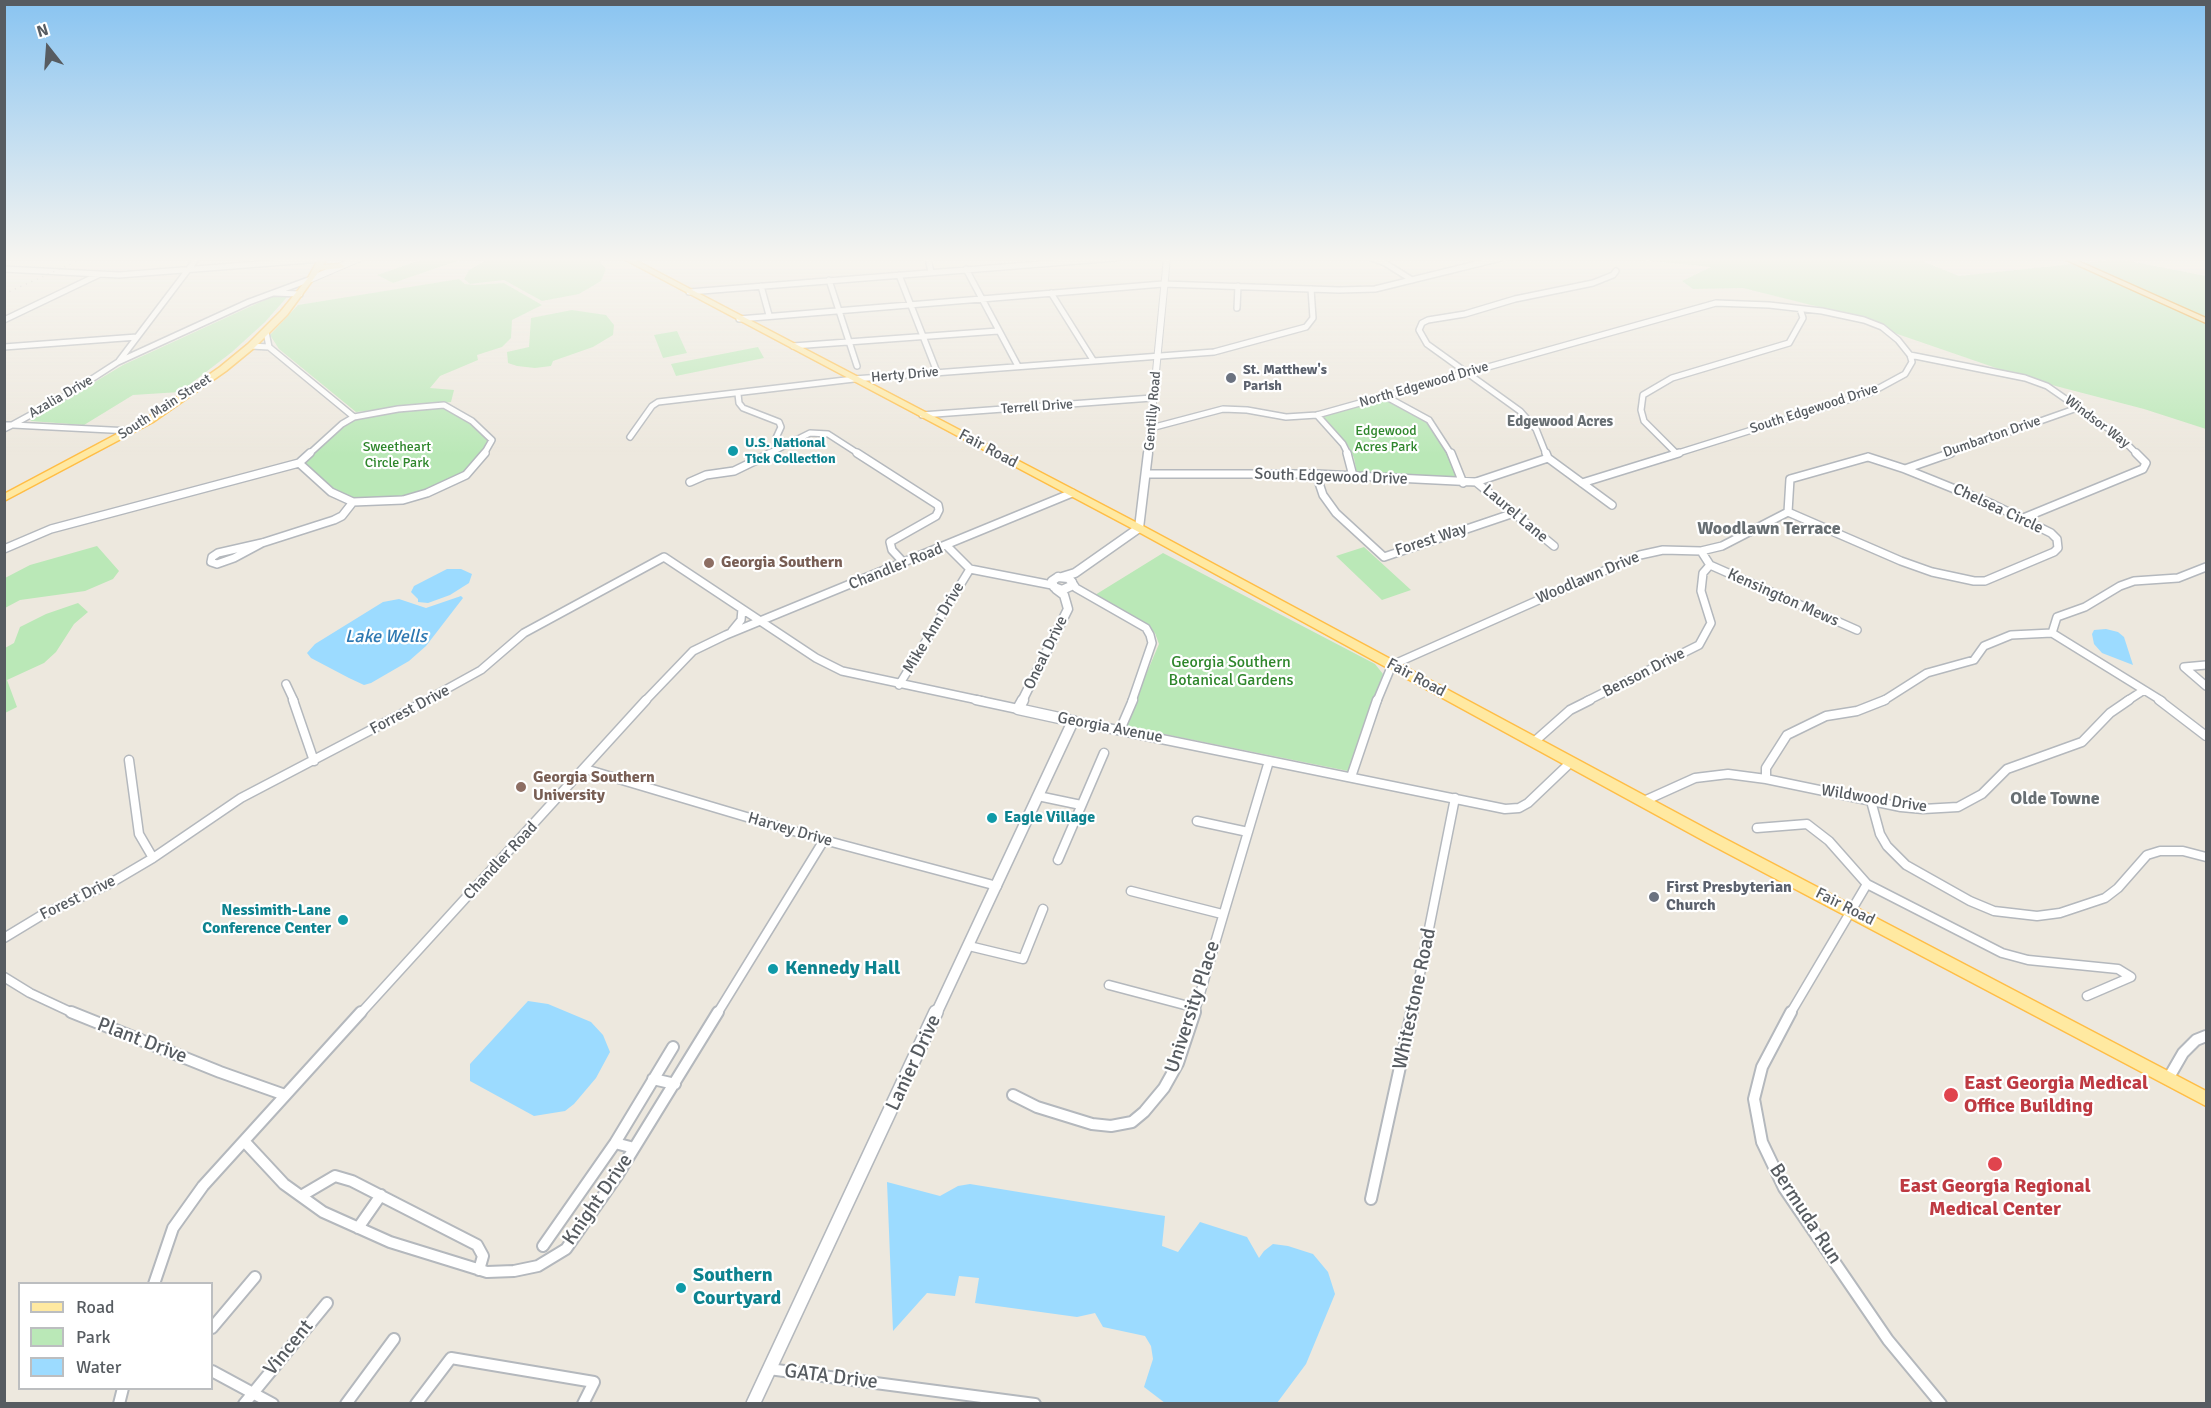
<!DOCTYPE html>
<html>
<head>
<meta charset="utf-8">
<style>
	body { margin:0 }
	#map { position:relative; width:2211px; height:1408px; overflow:hidden; background:#ede8de; font-family:Signika,sans-serif }
	canvas { display:block }
	.frame { position:absolute; inset:0; border:6px solid #575c61; pointer-events:none }
	.legend { position:absolute; left:18px; top:1282px; width:195px; height:108px; box-sizing:border-box; background:#fff; border:2px solid #bcbec0; margin:0; padding:8px 10px; list-style:none; font-size:18px; color:#575c61 }
	.legend li { display:flex; align-items:center; gap:12px; height:30px }
	.legend b { width:30px; border:2px solid #bcbec0 }
	.north { position:absolute; left:18px; top:18px; width:60px; height:60px; -webkit-text-stroke:4px #fff; paint-order:stroke; rotate:343deg; font-size:16px; font-weight:700; line-height:24px; text-align:center; color:#575c61 }
	.north::after { content:''; display:block; margin:auto; width:21px; height:27px; background:#575c61; clip-path:polygon(50% 0,100% 100%,50% 72%,0 100%) }
</style>
</head>
<body>
<div id="map">
<canvas width="2211" height="1408"></canvas>
<div class="frame"></div>
<ul class="legend">
<li><b style="height:8px;background:#ffe9a1"></b>Road</li>
<li><b style="height:16px;background:#bae8b7"></b>Park</li>
<li><b style="height:16px;background:#9cdbff"></b>Water</li>
</ul>
<div class="north">N</div>
</div>
<script>
const context = document.querySelector('canvas').getContext('2d');
context.lineJoin = 'round';
function fill(path, color) { context.fillStyle = color; context.fill(path, 'evenodd'); }
const shape = rows => new Path2D(rows.map(r => 'M' + r).join(''));
function trace(path, color, width, dash) { context.strokeStyle = color; context.lineWidth = width; context.lineCap = dash ? 'butt' : 'round'; context.setLineDash(dash || []); context.stroke(path); }
function label(font, color, halo, rows, align = 'center') {
  context.font = font + ' Signika,sans-serif'; context.lineWidth = 4.5; context.setLineDash([]); context.textBaseline = 'middle'; context.strokeStyle = halo; context.fillStyle = color; for (const [text, x, y, turn = 0] of rows) {
    context.save(); context.translate(x, y); context.rotate((+turn || 0) * Math.PI / 180); context.textAlign = isNaN(turn) ? turn : align; if (halo) context.strokeText(text, 0, 0); context.fillText(text, 0, 0); context.restore();
  }
}
fill(shape([
	[426,258,460,260,393,283,377,275],
	[490,258,597,258,606,269,601,281,579,294,542,301,504,280,470,284,464,279,469,270],
	[1623,258,1915,258,1959,276,2119,259,2206,276,2206,429,2144,409,2025,378,1819,307,1743,288,1693,289,1682,281,1711,267],
	[459,279,465,284,474,285,504,283,542,305,512,320,511,338,502,347,477,355,478,360,440,376,430,388,454,390,451,402,356,412,279,349,270,335,298,305],
	[288,296,265,322,232,352,180,392,133,395,84,425,30,421,123,365,258,303,272,297],
	[572,310,606,315,614,325,613,335,593,347,553,361,551,366,535,368,517,366,508,363,507,352,529,347,531,318],
	[677,331,687,353,663,358,654,335],
	[758,347,764,358,676,376,671,364],
	[1378,400,1395,403,1414,413,1431,426,1444,445,1459,477,1458,480,1357,474,1354,458,1349,447,1324,418,1324,415],
	[444,405,472,421,492,440,466,475,403,500,353,502,331,492,299,463,354,417],
	[97,546,119,571,113,579,85,591,20,600,5,608,5,578,30,565],
	[1364,547,1411,590,1382,600,1336,556],
	[1163,553,1375,664,1383,674,1348,771,1124,726,1159,644,1155,633,1147,626,1095,595],
	[78,603,88,612,74,624,56,652,44,663,7,680,17,707,5,713,5,648,14,643,20,627,46,614]
]), '#bae8b7');
fill(shape([
	[447,569,461,569,472,574,469,583,450,595,428,603,418,602,418,599,411,592,414,586],
	[461,596,463,598,426,646,409,661,371,683,364,685,349,678,311,658,307,653,315,644,383,602,399,599,426,608],
	[2106,629,2118,632,2124,637,2133,665,2102,653,2094,644,2092,634,2094,630],
	[528,1001,548,1004,591,1022,603,1035,610,1052,596,1078,574,1104,565,1111,534,1116,470,1081,470,1064],
	[887,1182,940,1196,958,1186,970,1184,1165,1216,1162,1246,1178,1252,1200,1222,1247,1237,1259,1258,1264,1251,1273,1244,1288,1246,1313,1254,1328,1272,1335,1294,1306,1364,1277,1403,1165,1403,1144,1387,1153,1359,1151,1346,1145,1336,1103,1327,1095,1313,1077,1317,975,1303,979,1278,959,1276,955,1296,927,1293,893,1331]
]), '#9cdbff');
const minorFar3 = shape([
	[928,258,931,272],
	[1371,258,1385,263,1412,280],
	[4,269,119,275,322,259],
	[966,269,1018,366],
	[899,275,937,372],
	[829,280,857,366],
	[761,286,769,315],
	[689,292,1116,258],
	[274,293,300,294],
	[1051,293,1093,360],
	[1237,308,1238,286],
	[739,319,1163,284,1339,290,1375,289,1501,258],
	[4,320,98,275],
	[266,332,269,347,354,417],
	[251,346,269,347],
	[793,346,998,331],
	[4,347,137,337],
	[1910,355,2025,378,2047,386,2119,436,2137,454],
	[119,361,197,258],
	[738,394,739,403,743,408,779,422,781,427,776,438,780,447],
	[1385,396,1429,420,1451,454],
	[922,415,1152,398],
	[1317,415,1343,444,1348,454],
	[4,425,12,425,4,429],
	[12,425,67,395,118,362,249,302,311,279],
	[13,425,130,431],
	[1151,428,1223,409,1247,410,1286,417,1317,415,1716,303,1769,305,1822,311,1864,320,1882,327,1898,340,1910,355,1912,362,1905,374,1870,393,1675,454],
	[630,437,652,406,658,402,854,379,1214,352,1306,327,1313,318,1311,289],
	[1676,453,1644,421,1641,410,1643,395,1672,378,1789,343,1803,318,1800,309],
	[309,454,342,424,354,417,398,409,444,405,472,421,492,440,484,454],
	[768,454,810,433,828,434,859,454],
	[1546,454,1536,429,1520,411,1427,344,1419,330,1422,323,1428,320,1465,314,1515,299,1593,283,1613,275,1616,271],
	[1947,454,2080,407]
]);
const minorFar2 = shape([
	[857,453,938,505,939,510,936,516,890,542,892,550,904,563],
	[1347,453,1353,476],
	[1451,453,1463,483],
	[1546,453,1548,458,1612,505],
	[1868,457,1905,469,1992,504,2051,533,2057,539,2058,548,2054,552,1985,581,1974,581,1932,572,1901,561,1788,512,1790,479,1868,457],
	[299,463,331,492,353,502,403,500,427,493,466,475,485,453],
	[299,463,310,453],
	[1905,469,1951,453],
	[1146,474,1316,474,1476,482,1548,458],
	[1316,474,1323,495,1336,513,1384,557,1514,513],
	[690,482,706,475,734,471,771,453],
	[1476,482,1554,546],
	[1582,483,1679,453],
	[2021,519,2143,469,2146,463,2136,453],
	[262,543,234,558,217,564,211,562,212,557,218,553,262,543],
	[262,543,334,520,342,516,353,502],
	[947,546,970,569],
	[4,549,51,529,299,463],
	[1710,565,1857,630],
	[970,569,1052,585],
	[1072,582,1076,588,1146,628,1150,635,1152,643,1132,701],
	[732,631,741,620,742,609],
	[2052,633,2057,617,2085,607,2120,586,2134,581,2178,578,2206,567],
	[2206,665,2184,667,2206,686],
	[286,684,294,701],
	[899,685,970,569],
	[425,701,481,670,524,633,664,557,816,658,842,671,983,701],
	[645,701,693,651,726,635,1072,493],
	[1377,701,1392,665,1640,555,1663,550,1701,551,1722,546,1788,512],
	[1587,701,1699,645,1711,623,1701,591,1703,573,1710,565,1701,551],
	[1883,701,1927,673,1974,660,1984,646,2011,635,2052,633,2162,701],
	[2127,701,2144,690]
]);
const minorFar1 = shape([
	[293,700,314,761],
	[976,700,1018,709],
	[2159,700,2206,736],
	[1073,721,1505,809,1519,808,1528,803,1571,762],
	[1120,730,1133,700],
	[1535,741,1570,710,1590,700],
	[129,760,139,834,153,858],
	[585,769,824,840,997,886],
	[1351,777,1377,700],
	[1766,779,1766,768,1787,735,1826,716,1857,711,1885,700],
	[1038,796,1081,805],
	[1644,801,1695,778,1728,774,1766,779,1901,807,1923,809,1958,807,1982,794,2007,769,2082,742,2110,713,2129,700],
	[1871,801,1880,834,1887,846,1906,865,1970,901,1994,911,2037,916,2060,913,2105,898,2118,888,2147,855,2160,851,2183,851,2206,857],
	[1197,821,1248,832],
	[1757,828,1807,824,1829,841,1867,884,2002,953,2028,960,2118,969,2131,977,2087,996],
	[1058,860,1104,753],
	[1131,891,1222,914],
	[4,938,42,915,109,884,153,858,241,798,428,700],
	[969,946,1023,959,1043,909],
	[4,977,30,993,75,1014],
	[1109,985,1196,1008],
	[360,1014,646,700],
	[717,1014,824,840],
	[1194,1014,1269,761],
	[1412,1014,1455,798],
	[1790,1014,1867,884]
]);
const minor = shape([
	[71,1012,220,1072,285,1095],
	[1791,1012,1762,1067,1754,1099,1762,1142,1784,1188,1888,1340,1941,1404],
	[653,1079,675,1084],
	[2168,1079,2183,1053,2196,1040,2206,1036],
	[1013,1095,1037,1107,1092,1124,1111,1126,1132,1122,1144,1112,1164,1088,1178,1063,1195,1012],
	[244,1141,284,1184,323,1212,390,1242,487,1272,514,1271,538,1266,566,1249,617,1176,718,1012],
	[615,1143,634,1148],
	[301,1196,335,1176,352,1181,477,1245,483,1256,479,1270],
	[1371,1199,1412,1012],
	[358,1228,381,1195],
	[543,1246,615,1143,673,1047],
	[154,1284,173,1228,203,1186,361,1012],
	[212,1328,255,1277],
	[769,1369,1035,1404],
	[212,1371,273,1404],
	[119,1404,123,1388],
	[244,1404,327,1303],
	[346,1404,394,1339],
	[416,1404,451,1358,594,1382,583,1404]
]);
const tertiaryFar3 = shape([
	[311,279,360,258],
	[1148,454,1167,258]
]);
const tertiaryFar2 = shape([
	[1058,577,1068,578,1072,582,1071,586,1062,590,1054,587,1052,581,1058,577],
	[1062,577,1075,573,1139,528,1148,453],
	[1022,701,1068,609,1064,595,1056,589]
]);
const tertiaryFar1 = shape([
	[936,1014,1073,721,1018,709,1023,700]
]);
const tertiary = shape([
	[753,1404,936,1012]
]);
const primary = shape([
	[319,258,327,258,323,265,341,264,345,266,341,268,320,270,287,315,254,348,226,371,153,422,4,501,4,494,147,418,220,367,248,344,281,311,308,278,319,258],
	[622,258,631,258,1143,526,1716,834,2206,1091,2206,1106,1706,842,1135,530,622,258]
]);
const trunk = shape([
	[2062,258,2071,258,2206,318,2206,323,2062,258]
]);
trace(minorFar3, '#b4b8bd', 8);
trace(minorFar2, '#b4b8bd', 10);
trace(minorFar1, '#b4b8bd', 11);
trace(minor, '#b4b8bd', 14);
trace(tertiaryFar3, '#b4b8bd', 8);
trace(tertiaryFar2, '#b4b8bd', 11);
trace(tertiaryFar1, '#b4b8bd', 13);
trace(tertiary, '#b4b8bd', 16);
trace(primary, '#ffbd45', 3);
trace(trunk, '#eb9000', 3);
trace(minorFar3, '#fff', 5);
trace(minorFar2, '#fff', 7);
trace(minorFar1, '#fff', 8);
trace(minor, '#fff', 10);
trace(tertiaryFar3, '#fff', 6);
trace(tertiaryFar2, '#fff', 8);
trace(tertiaryFar1, '#fff', 10);
trace(tertiary, '#fff', 13);
fill(primary, '#ffe9a1');
fill(trunk, '#ffe092');
trace(shape([
	[4,294,84,258]
]), '#b1b2b2', 1.5, [1, 5]);
const sky = context.createLinearGradient(0, 0, 0, 455);
sky.addColorStop(0, '#89c4f1');
sky.addColorStop(0.57, '#f7f5f0');
sky.addColorStop(1, '#f7f5f000');
context.fillStyle = sky;
context.fillRect(0, 0, 2211, 455);
for (const [x, y, r, color] of [
	[1231,378,6,"#6b7280"],
	[733,451,6,"#0f9aa8"],
	[709,563,6,"#8d6e63"],
	[521,787,6,"#8d6e63"],
	[992,818,6,"#0f9aa8"],
	[1654,897,6,"#6b7280"],
	[343,920,6,"#0f9aa8"],
	[773,969,6,"#0f9aa8"],
	[1951,1095,8,"#e0444e"],
	[1995,1164,8,"#e0444e"],
	[681,1288,6,"#0f9aa8"]
]) { const dot = new Path2D(); dot.arc(x, y, r, 0, 2 * Math.PI); context.fillStyle = color; context.fill(dot); trace(dot, '#fff', 2); }
label('bold 14px', '#5b616d', '#fff', [
	["St. Matthew's",1243,370],
	["Parish",1243,386]
], 'left');
label('14px', '#575c61', '#fff', [
	["Herty Drive",905,375,-5],
	["North Edgewood Drive",1424,385,-16],
	["Azalia Drive",61,397,-30],
	["South Main Street",165,407,-33],
	["Terrell Drive",1037,407,-4],
	["South Edgewood Drive",1814,409,-18],
	["Gentilly Road",1153,411,-85],
	["Windsor Way",2097,422,37],
	["Dumbarton Drive",1992,437,-19]
]);
label('14px', '#2e862b', '#fff', [
	["Edgewood",1386,431],
	["Acres Park",1386,447],
	["Sweetheart",397,447],
	["Circle Park",397,463]
]);
label('bold 14px', '#0d838f', '#fff', [
	["U.S. National",745,443],
	["Tick Collection",745,459]
], 'left');
label('bold 15px', '#686f73', '#fff', [
	["Edgewood Acres",1560,422]
]);
label('16px', '#575c61', '#fff', [
	["Fair Road",988,449,28],
	["South Edgewood Drive",1331,477,2],
	["Chelsea Circle",1998,509,25],
	["Laurel Lane",1515,514,40],
	["Forest Way",1431,540,-18],
	["Chandler Road",896,567,-22],
	["Woodlawn Drive",1588,578,-23],
	["Kensington Mews",1783,598,24],
	["Mike Ann Drive",934,628,-59],
	["Oneal Drive",1046,653,-64],
	["Benson Drive",1644,673,-27],
	["Fair Road",1416,678,28],
	["Forrest Drive",410,710,-28],
	["Georgia Avenue",1110,728,11],
	["Wildwood Drive",1874,799,9],
	["Harvey Drive",790,830,16],
	["Chandler Road",501,861,-47],
	["Forest Drive",78,898,-26],
	["Fair Road",1845,907,27]
]);
label('bold 16px', '#785e54', '#fff', [
	["Georgia Southern",721,563],
	["Georgia Southern",533,778],
	["University",533,796]
], 'left');
label('16px', '#2e862b', '#fff', [
	["Georgia Southern",1231,663],
	["Botanical Gardens",1231,681]
]);
label('bold 16px', '#0d838f', '#fff', [
	["Eagle Village",1004,818],
	["Nessimith-Lane",331,911,"right"],
	["Conference Center",331,929,"right"]
], 'left');
label('bold 16px', '#5b616d', '#fff', [
	["First Presbyterian",1666,888],
	["Church",1666,906]
], 'left');
label('bold 18px', '#686f73', '#fff', [
	["Woodlawn Terrace",1769,529],
	["Olde Towne",2055,799]
]);
label('italic 18px', '#2d78b2', '#fff', [
	["Lake Wells",386,637]
]);
label('bold 20px', '#0d838f', '#fff', [
	["Kennedy Hall",785,969],
	["Southern",693,1276],
	["Courtyard",693,1299]
], 'left');
label('20px', '#575c61', '#fff', [
	["Whitestone Road",1415,999,-78],
	["University Place",1193,1007,-72],
	["Plant Drive",142,1041,21],
	["Lanier Drive",914,1063,-65],
	["Knight Drive",598,1200,-55],
	["Bermuda Run",1805,1214,57],
	["Vincent",289,1348,-51],
	["GATA Drive",831,1377,7]
]);
label('bold 20px', '#be3a42', '#fff', [
	["East Georgia Medical",1964,1084],
	["Office Building",1964,1107],
	["East Georgia Regional",1995,1187,"center"],
	["Medical Center",1995,1210,"center"]
], 'left');
</script>
</body>
</html>
